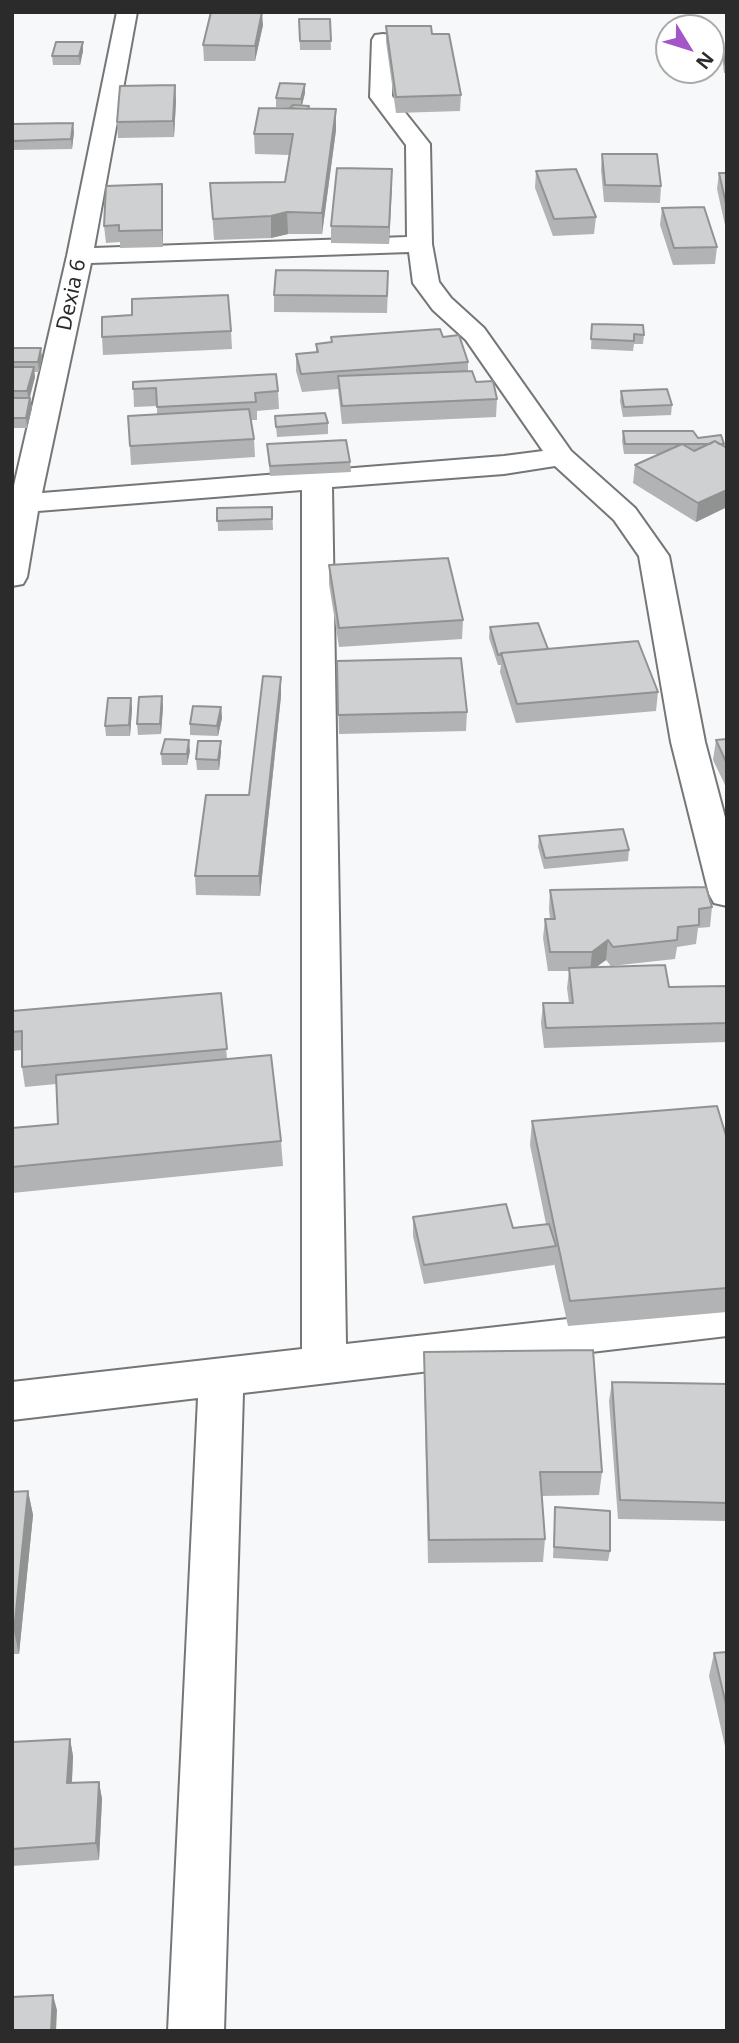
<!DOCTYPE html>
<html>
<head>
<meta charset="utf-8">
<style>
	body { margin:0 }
	#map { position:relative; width:739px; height:2043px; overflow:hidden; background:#f7f8f9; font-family:"Noto Sans",sans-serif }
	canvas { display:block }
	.frame { position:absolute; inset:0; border:14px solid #2b2b2b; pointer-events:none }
	.north { position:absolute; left:655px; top:14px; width:70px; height:70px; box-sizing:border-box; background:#fff; border:2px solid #aaa; border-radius:50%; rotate:128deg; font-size:19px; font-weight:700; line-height:28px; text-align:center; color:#2b2b2b }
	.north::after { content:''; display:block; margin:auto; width:24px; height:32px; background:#a356c8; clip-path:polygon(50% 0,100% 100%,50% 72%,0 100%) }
</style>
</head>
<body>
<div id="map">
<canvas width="739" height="2043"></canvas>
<div class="frame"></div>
<div class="north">N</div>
</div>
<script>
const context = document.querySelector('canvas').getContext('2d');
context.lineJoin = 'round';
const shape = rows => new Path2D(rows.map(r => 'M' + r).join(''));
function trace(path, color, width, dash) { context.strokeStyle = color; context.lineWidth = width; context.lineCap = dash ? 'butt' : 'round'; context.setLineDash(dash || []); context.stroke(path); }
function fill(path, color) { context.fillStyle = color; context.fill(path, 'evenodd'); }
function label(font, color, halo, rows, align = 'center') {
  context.font = font + ' "Noto Sans",sans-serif'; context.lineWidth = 7; context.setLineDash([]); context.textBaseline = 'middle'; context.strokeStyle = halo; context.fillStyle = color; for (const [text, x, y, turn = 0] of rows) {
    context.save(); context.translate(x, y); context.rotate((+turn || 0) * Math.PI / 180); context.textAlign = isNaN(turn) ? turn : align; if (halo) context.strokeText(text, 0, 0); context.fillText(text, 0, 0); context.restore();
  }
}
const minor = shape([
	[117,12,137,12,94,248,407,237,406,145,370,97,372,40,375,35,383,34,391,35,394,40,392,96,430,144,432,244,439,282,451,298,484,328,571,451,635,508,669,556,705,742,727,825,727,906,714,903,709,894,671,742,639,556,614,520,555,466,504,474,332,487,346,1344,727,1301,727,1336,243,1393,224,2031,168,2031,198,1398,12,1420,12,1382,302,1349,302,490,38,511,27,577,23,584,12,586,12,494,67,256,117,12],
	[409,252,413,283,433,310,466,340,543,451,504,456,42,493,91,263,409,252]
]);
trace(minor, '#757677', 4);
fill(minor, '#fff');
fill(shape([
	[299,19,330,19,331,50,300,50],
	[263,25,255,61,204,61,203,45],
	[386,26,432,34,461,95,460,111,396,113,386,42],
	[83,42,83,51,80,65,53,65,52,56],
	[723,48,727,48,727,73,724,73,722,57],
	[175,85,176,101,174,137,118,138,117,122],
	[305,93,302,106,309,109,336,109,336,130,322,234,288,234,271,238,214,240,210,183,285,182,290,155,255,154,254,134,291,108,276,107,276,98],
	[12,124,74,132,72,149,12,150],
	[602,154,661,186,660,203,604,202,601,170],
	[392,169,389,244,331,243,331,226],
	[536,171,596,217,594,234,553,236,535,188],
	[719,173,727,173,727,234,717,189],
	[163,201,163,247,120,248,120,242,106,243,104,226],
	[662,208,717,247,715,264,673,265,660,225],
	[388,288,387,313,274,312,274,295],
	[132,315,231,331,232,349,103,355,102,337],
	[592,324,644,335,643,344,634,344,633,351,591,349],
	[331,337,443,337,468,362,468,371,476,382,497,399,496,417,342,424,338,389,302,392,296,371,296,354,316,352,316,344,331,342],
	[12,348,42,358,39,372,34,372,35,377,29,398,30,398,32,408,27,428,12,428],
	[133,382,278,391,279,409,257,411,257,420,251,420,254,439,255,457,131,465,128,416,157,414,157,406,134,407],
	[621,391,672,405,671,415,623,417,620,401],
	[275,416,328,423,328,434,277,437],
	[623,431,698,438,724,444,723,446,727,448,727,507,696,522,633,483,635,465,659,454,624,454,622,441],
	[267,444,350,462,351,472,270,476],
	[272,507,273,530,218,531,217,508],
	[329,565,463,620,462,639,339,647,329,584],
	[490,627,658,692,656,711,516,723,500,672,501,665,498,665,489,638],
	[337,661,467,712,466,731,339,734],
	[162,696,163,707,161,734,138,735,137,724],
	[281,696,260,896,196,895,195,876,249,795],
	[131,698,132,709,130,736,106,736,105,726],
	[221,707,222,718,218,736,190,735,190,724],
	[727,739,727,789,713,760,716,740],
	[190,751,187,765,162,765,161,754],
	[221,752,219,770,197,770,196,759],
	[539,836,629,850,628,861,544,869,538,847],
	[550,890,712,907,710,927,698,928,696,944,677,947,675,959,611,966,606,960,595,967,669,987,727,986,727,1042,544,1048,541,1023,543,1003,569,1003,567,988,569,971,548,971,543,938,545,919,550,919,549,909],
	[221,993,227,1059,281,1141,283,1166,12,1193,12,1128,58,1124,56,1084,25,1087,22,1067,22,1050,12,1051,12,1011],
	[532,1121,727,1139,727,1312,568,1326,554,1263,554,1265,424,1284,413,1236,413,1217,513,1228,546,1224,530,1145],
	[424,1352,602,1472,599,1495,542,1496,545,1539,543,1562,428,1563,424,1376],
	[612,1382,727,1384,727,1521,618,1519,609,1401],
	[28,1491,33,1515,19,1654,12,1654,12,1492],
	[555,1507,610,1551,608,1561,553,1558],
	[727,1652,727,1755,709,1676,714,1653],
	[70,1739,73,1756,72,1783,99,1782,102,1799,99,1860,12,1866,12,1742]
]), '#b2b3b4');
fill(shape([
	[262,12,263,25,255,61,255,46],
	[83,42,83,51,80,65,79,56],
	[305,84,305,93,301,108,301,99],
	[175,85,176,101,174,137,173,121],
	[336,109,336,130,322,234,322,213],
	[73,123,74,132,72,149,71,139],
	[392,169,392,186,389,244,389,227],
	[162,184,163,201,163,247,162,230],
	[287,212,288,234,271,238,271,216],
	[41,348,42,358,39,372,38,362],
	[34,367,35,377,29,401,27,391],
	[30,398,32,408,27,428,26,418],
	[727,490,727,507,696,522,698,503],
	[281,677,281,696,260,896,259,876],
	[162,696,163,707,161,734,160,724],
	[131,698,132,709,130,736,129,725],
	[221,707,222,718,218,736,217,726],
	[189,740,190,751,187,765,187,754],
	[221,741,221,752,219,770,218,760],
	[608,940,606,960,590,972,592,952],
	[28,1491,33,1515,19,1654,14,1631],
	[70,1739,73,1756,71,1800,67,1783],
	[99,1782,102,1799,99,1860,96,1843],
	[53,1995,57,2010,56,2031,51,2031]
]), '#919292');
const building = shape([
	[211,12,262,12,255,46,203,45,211,12],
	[299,19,330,19,331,41,300,41,299,19],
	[386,26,431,26,432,34,449,34,461,95,396,97,386,26],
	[56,42,83,42,79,56,52,56,56,42],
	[723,48,727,48,727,64,725,64,723,48],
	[280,83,305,84,301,99,276,98,280,83],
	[175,85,173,121,117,122,120,86,175,85],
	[293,105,309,106,308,109,290,108,293,105],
	[259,108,336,109,322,213,287,212,271,216,213,219,210,183,285,182,293,134,254,134,259,108],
	[73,123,71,139,12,141,12,124,73,123],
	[602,154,657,154,661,186,605,185,602,154],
	[337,168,392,169,389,227,331,226,337,168],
	[576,169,596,217,554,219,536,171,576,169],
	[719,173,727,173,727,208,719,173],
	[162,184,162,230,119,231,119,225,104,226,106,186,162,184],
	[704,207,717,247,674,248,662,208,704,207],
	[276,270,388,271,387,296,274,295,276,270],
	[228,295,231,331,102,337,102,317,132,315,132,299,228,295],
	[592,324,643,325,644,335,634,334,634,341,591,339,592,324],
	[440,329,443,337,459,335,468,362,301,374,296,354,318,352,316,344,332,342,331,337,440,329],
	[12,348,41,348,38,362,12,362,12,348],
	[12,367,34,367,27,391,12,391,12,367],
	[472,371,476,382,493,381,497,399,342,406,338,376,472,371],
	[276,374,278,391,255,393,256,402,157,407,156,388,133,389,133,382,276,374],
	[667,389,672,405,624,407,621,391,667,389],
	[12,398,30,398,26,418,12,418,12,398],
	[249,409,254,439,130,446,128,416,249,409],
	[325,413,328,423,276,427,275,416,325,413],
	[623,431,693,431,698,438,721,435,724,444,719,444,715,441,710,444,625,444,623,431],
	[346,440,350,462,270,466,267,444,346,440],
	[715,441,727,448,727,490,698,503,635,465,682,444,694,451,715,441],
	[272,507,272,519,217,521,217,508,272,507],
	[448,558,463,620,339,628,329,565,448,558],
	[538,623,548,649,501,653,502,654,498,655,490,627,538,623],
	[638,641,658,692,517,704,501,653,638,641],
	[461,658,467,712,338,715,337,661,461,658],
	[263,676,281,677,259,876,195,876,206,795,249,795,263,676],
	[162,696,160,724,137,724,139,697,162,696],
	[108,698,131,698,129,725,105,726,108,698],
	[193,706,221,707,217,726,190,724,193,706],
	[165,739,189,740,187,754,161,754,165,739],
	[727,739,727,764,716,740,727,739],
	[198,741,221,741,218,760,196,759,198,741],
	[623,829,629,850,545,858,539,836,623,829],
	[706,887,712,907,699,909,699,925,678,927,677,940,613,947,608,940,592,952,550,952,545,919,555,919,550,890,706,887],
	[665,965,669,987,727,986,727,1023,546,1028,543,1003,573,1003,569,968,665,965],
	[221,993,227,1049,22,1067,22,1031,12,1032,12,1011,221,993],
	[271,1055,281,1141,12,1167,12,1128,58,1124,56,1075,271,1055],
	[717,1106,727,1139,727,1288,570,1301,532,1121,717,1106],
	[506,1204,513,1228,549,1224,556,1246,424,1265,413,1217,506,1204],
	[593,1350,602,1472,540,1472,545,1539,429,1540,424,1352,593,1350],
	[612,1382,727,1384,727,1503,620,1500,612,1382],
	[28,1491,14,1631,12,1631,12,1492,28,1491],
	[555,1507,610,1511,610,1551,554,1547,555,1507],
	[727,1652,727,1709,714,1653,727,1652],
	[70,1739,67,1783,99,1782,96,1843,12,1849,12,1742,70,1739],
	[53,1995,51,2031,12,2031,12,1997,53,1995]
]);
fill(building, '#cfd0d1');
trace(building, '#919292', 2);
label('21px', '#2b2b2b', '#fff', [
	["Dexia 6",72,295,-78]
]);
</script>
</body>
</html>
